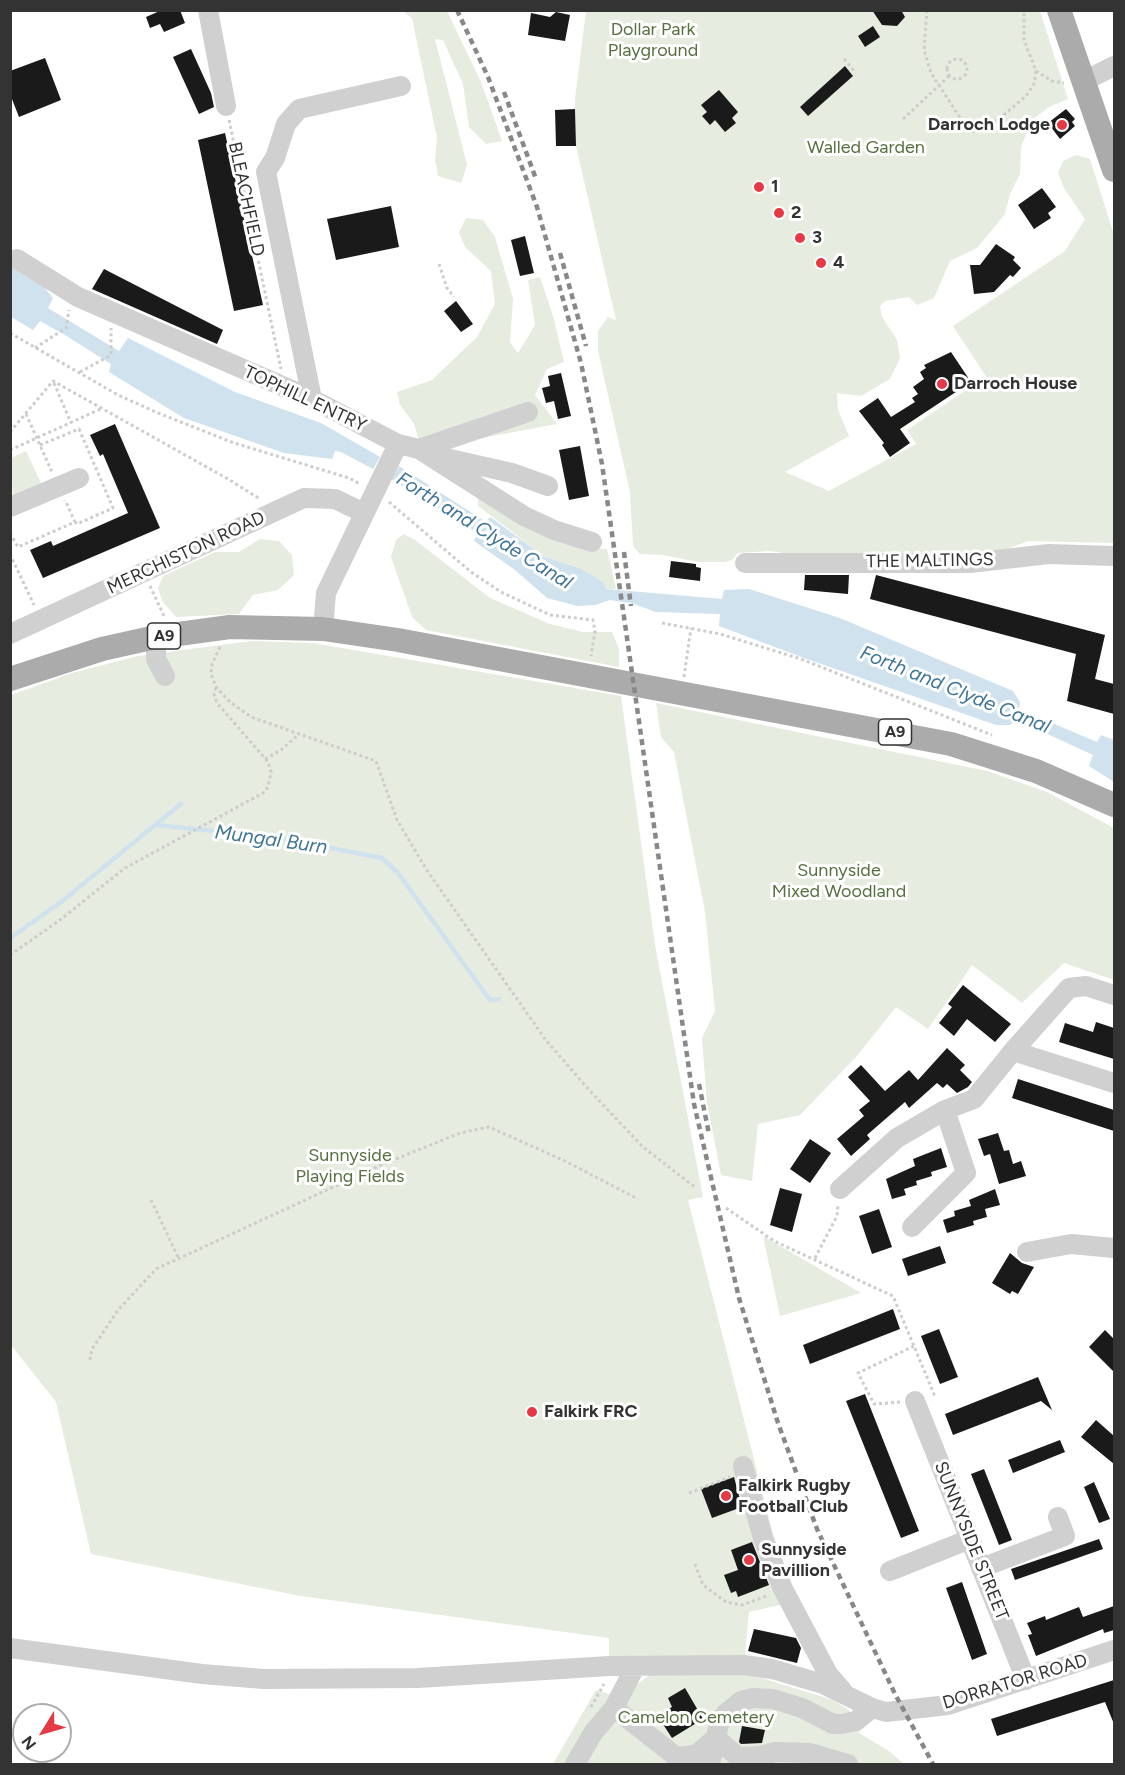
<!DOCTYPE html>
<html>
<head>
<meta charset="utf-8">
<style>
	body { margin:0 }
	#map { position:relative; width:1125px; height:1775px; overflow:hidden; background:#fff; font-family:Figtree,sans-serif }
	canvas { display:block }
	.frame { position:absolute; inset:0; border:12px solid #333; pointer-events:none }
	.north { position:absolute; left:12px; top:1703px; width:60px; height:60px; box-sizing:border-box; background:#fff; border:2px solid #adadad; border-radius:50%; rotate:233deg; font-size:16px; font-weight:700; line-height:24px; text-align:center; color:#333 }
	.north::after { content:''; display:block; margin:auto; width:21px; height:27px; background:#e63946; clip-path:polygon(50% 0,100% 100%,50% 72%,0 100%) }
</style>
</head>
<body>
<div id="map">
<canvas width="1125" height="1775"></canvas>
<div class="frame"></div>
<div class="north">N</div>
</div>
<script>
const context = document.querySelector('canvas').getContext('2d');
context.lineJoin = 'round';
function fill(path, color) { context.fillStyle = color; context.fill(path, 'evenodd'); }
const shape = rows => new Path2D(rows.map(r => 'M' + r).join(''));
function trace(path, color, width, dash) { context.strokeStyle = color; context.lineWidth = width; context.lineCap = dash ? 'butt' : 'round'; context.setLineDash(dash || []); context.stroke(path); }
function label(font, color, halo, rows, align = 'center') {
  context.font = font + ' Figtree,sans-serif'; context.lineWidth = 6; context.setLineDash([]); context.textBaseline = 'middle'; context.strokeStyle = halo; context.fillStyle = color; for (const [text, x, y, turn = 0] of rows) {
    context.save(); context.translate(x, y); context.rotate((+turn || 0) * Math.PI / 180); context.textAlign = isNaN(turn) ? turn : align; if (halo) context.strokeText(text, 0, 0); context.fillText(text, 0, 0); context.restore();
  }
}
fill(shape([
	[403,11,447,11,481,82,502,141,486,144,469,127,463,84,443,40,435,39,467,165,461,183,438,176,435,160,437,138,412,18],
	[586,11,1040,11,1068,99,1049,107,1022,128,1027,132,1021,147,1020,174,1010,194,1005,214,977,248,950,261,934,298,917,305,909,297,885,301,880,306,882,317,897,340,900,358,890,379,861,396,837,393,838,410,849,436,785,472,829,491,916,444,907,430,975,384,978,387,989,381,953,326,1065,251,1085,219,1064,188,1058,173,1063,161,1076,155,1090,159,1114,235,1114,543,1028,541,989,556,967,552,940,552,808,557,770,551,738,553,732,560,725,562,698,562,662,555,640,554,633,546,630,492,598,351,598,331,608,317,616,320,576,146,575,99],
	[466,218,483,220,495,237,513,299,510,342,518,353,535,325,528,280,540,277,553,316,564,362,547,369,535,395,557,424,439,446,419,441,414,424,400,405,397,392,432,380,477,337,495,304,491,271,465,247,459,232],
	[26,451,41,483,13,497,11,458],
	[483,496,588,548,607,549,616,589,606,589,579,568,545,557,478,506,478,499],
	[404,534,415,540,490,598,550,624,583,632,612,632,619,649,619,667,426,630,412,617,391,557,396,540],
	[260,539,279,541,292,555,294,575,278,590,253,595,239,614,176,617,162,601,158,588,163,576,215,552,239,552],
	[251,641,313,643,621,696,655,945,703,1197,688,1200,772,1530,784,1569,784,1604,749,1612,744,1665,609,1666,609,1638,301,1596,91,1554,56,1402,11,1345,11,695,72,673,138,656],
	[656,703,987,771,1047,792,1114,828,1114,980,1064,963,1022,1003,972,965,928,1029,896,1007,856,1057,800,1115,758,1124,752,1181,721,1175,707,1103,702,1038,715,1011,705,912,674,752,661,737],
	[763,1236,861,1293,780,1316],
	[708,1669,755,1676,833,1700,849,1710,861,1729,859,1733,889,1751,904,1764,553,1764,596,1690,619,1697,650,1675]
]), '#e6ecdf');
fill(shape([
	[11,261,43,286,53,298,48,308,119,351,128,338,235,392,321,423,380,457,373,469,341,452,335,451,332,459,284,453,184,418,109,372,111,364,65,335,40,321,33,330,11,317],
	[399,466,486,522,490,517,545,557,579,568,603,582,606,589,722,599,724,590,749,589,840,618,1013,691,1020,702,1019,709,1097,742,1101,735,1114,740,1114,782,1089,766,1093,755,1017,720,1010,725,996,725,804,658,719,626,720,614,656,612,631,603,610,600,595,605,577,606,547,598,515,570,474,541,478,533,391,479]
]), '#cfe2ee');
trace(shape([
	[155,825,181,804],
	[10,938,61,902,155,825,274,837,382,858,398,873,490,1000,499,999]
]), '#cfe2ee', 4.5);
fill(shape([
	[162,10,180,10,185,23,164,32,160,24,150,28,146,17],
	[872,10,901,10,905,17,897,26,882,25],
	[556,12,570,15,565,41,528,35,531,13,550,17],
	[873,26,880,37,865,47,858,36],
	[191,49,211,93,214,107,199,114,173,57],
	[45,58,61,100,19,117,10,94,10,71],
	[845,66,853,76,808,116,800,107],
	[719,90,738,112,732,118,736,123,725,132,715,120,710,125,702,116,707,112,701,105],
	[575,109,576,146,556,146,555,110],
	[1066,109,1075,119,1072,122,1075,126,1060,139,1048,123],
	[225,133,263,305,234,311,198,140],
	[1042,188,1056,207,1048,213,1051,218,1034,229,1018,205],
	[391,206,399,247,336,260,327,219],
	[525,236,534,273,520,276,511,240],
	[996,244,1015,257,1013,260,1021,268,1013,277,1010,275,994,292,974,294,970,265,980,265],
	[104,269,223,330,217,344,92,289],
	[456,301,473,324,461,332,444,311],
	[951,352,971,382,900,429,910,443,890,457,882,445,884,443,859,411,878,398,891,417,915,402,912,398,918,394,913,387,924,379,920,372,926,368,924,365],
	[561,373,571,416,558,419,554,401,546,403,542,388,550,386,548,376],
	[115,424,160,528,43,578,30,550,51,541,53,546,128,513,103,454,100,456,90,435],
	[580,446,589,496,569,500,559,450],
	[671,561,696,564,696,567,701,568,700,581,669,577],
	[805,575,849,575,848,594,804,590],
	[876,575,1105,635,1095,679,1114,684,1114,714,1067,701,1076,654,870,599],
	[963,985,1011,1024,995,1042,967,1019,954,1036,939,1023,952,1007,948,1004],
	[1096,1022,1114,1028,1114,1059,1059,1042,1065,1023,1093,1032],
	[947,1048,965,1065,960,1070,972,1082,968,1087,957,1093,947,1084,943,1088,937,1083,909,1108,905,1102,867,1135,870,1139,851,1156,837,1139,864,1116,859,1110,870,1101,848,1077,861,1065,885,1091,909,1070,918,1080],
	[1018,1079,1114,1110,1114,1131,1012,1098],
	[998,1133,1004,1151,1009,1150,1013,1164,1021,1161,1026,1176,999,1184,990,1154,984,1156,978,1139],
	[810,1139,831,1153,810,1183,790,1169],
	[941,1148,947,1167,931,1172,932,1176,916,1181,917,1185,904,1189,906,1195,892,1199,886,1179,915,1166,913,1159],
	[780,1188,802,1194,792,1232,770,1225],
	[995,1189,1000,1205,985,1209,987,1217,973,1221,974,1225,947,1233,943,1220,955,1216,954,1211,971,1206,969,1200],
	[879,1209,892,1247,872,1254,859,1216],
	[940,1246,946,1263,908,1276,902,1259],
	[1010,1253,1022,1263,1034,1267,1018,1294,1012,1291,1010,1294,992,1283],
	[893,1309,900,1329,810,1364,803,1345],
	[939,1329,958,1377,940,1384,921,1336],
	[1105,1330,1114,1339,1114,1372,1089,1347],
	[1038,1377,1052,1410,1041,1401,953,1435,945,1414],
	[865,1394,919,1531,901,1538,846,1401],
	[1096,1420,1114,1436,1114,1464,1081,1437],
	[1060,1440,1065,1452,1013,1473,1008,1460],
	[984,1469,1012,1540,999,1545,971,1474],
	[734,1477,742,1507,712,1518,701,1489],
	[1094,1482,1110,1519,1099,1523,1084,1487],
	[1099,1539,1103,1549,1015,1580,1011,1569],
	[752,1542,769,1585,738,1597,736,1591,731,1593,724,1575,738,1570,731,1550],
	[962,1582,987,1654,972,1660,946,1588],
	[1114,1606,1114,1630,1104,1633,1103,1629,1036,1656,1028,1635,1032,1634,1027,1623,1045,1616,1046,1620,1079,1607,1083,1617],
	[754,1629,796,1638,801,1648,797,1663,748,1651],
	[1114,1680,1114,1724,1105,1702,997,1736,991,1719],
	[685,1688,703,1719,672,1738,657,1715,672,1707,668,1698],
	[742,1726,765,1730,762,1743,741,1744,739,1742]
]), '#1a1a1a');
trace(shape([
	[927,10,924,50,931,73,970,133,999,119,1026,96,1034,84,1036,71,1024,40,1024,10],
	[844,59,856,73],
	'947 69a10 10 0 1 1 20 0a10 10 0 1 1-20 0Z',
	[1036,71,1052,81,1064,83],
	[903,119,949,76],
	[229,120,281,369],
	[439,264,447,288,454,297],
	[10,333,118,395,158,413,234,443,349,478,360,484],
	[35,348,66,328,69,310],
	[80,372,111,355,111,328],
	[54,383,71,423],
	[26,414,52,472],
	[10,432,53,381,228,479,260,499],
	[40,445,79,429,113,508,77,524,75,522],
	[10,450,103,408],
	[389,502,471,572,501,592,550,615,593,620,595,632,591,656],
	[10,533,18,547,75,522,65,500],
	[10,554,34,605],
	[150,586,165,618],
	[662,623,720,634,801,659,992,735],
	[220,647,212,664,211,674,216,687,230,702,251,717,376,761,397,820,426,869,545,1039,590,1091,643,1147,696,1188],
	[684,677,691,628],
	[265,759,281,750,299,734],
	[10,955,60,920,125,868,263,793,268,787,271,772,268,762,217,703,214,694,216,687],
	[151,1200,179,1259],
	[726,1208,774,1241,893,1296,934,1394,930,1396],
	[815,1258,837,1216,838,1205],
	[90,1360,92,1349,118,1310,156,1269,381,1165,460,1133,489,1127,565,1161,638,1199],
	[900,1402,874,1404,858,1373,914,1346],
	[689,1493,730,1477],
	[695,1564,703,1585,726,1602,742,1605,769,1595],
	[591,1707,604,1684]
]), '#cdcdcd', 3, [3, 3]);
trace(shape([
	[208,10,226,106],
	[1082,82,1114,66],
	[17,259,78,297,312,399,398,444,419,449,524,516,554,530,592,542],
	[312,399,266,172,275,158,286,124,299,109,401,86],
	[419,449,528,412],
	[441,457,512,473,548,486],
	[10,507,79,478],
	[745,563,970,563,1049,554,1114,556],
	[323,629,326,593,398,444],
	[10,634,304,498,335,499,364,513],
	[156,637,156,659,165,676],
	[1013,1051,1114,1083],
	[840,1189,897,1138,945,1110,974,1099,1013,1051,1069,988,1086,986,1114,995],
	[912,1227,966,1173,945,1110],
	[1027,1252,1071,1244,1114,1248],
	[915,1401,1026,1680],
	[743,1466,763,1538,783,1589,828,1674,842,1690],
	[981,1568,1065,1536,1058,1517],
	[890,1571,970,1539],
	[10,1648,202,1674,264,1679,418,1678,609,1666,744,1665,772,1669,823,1684,872,1708,886,1712,948,1705,1114,1650],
	[614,1708,674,1755,680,1757,697,1754,716,1738,738,1757,760,1756,775,1752,810,1753,848,1764],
	[575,1764,593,1733,614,1708,635,1667],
	[710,1764,719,1724,725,1714,741,1701,753,1698,773,1699,802,1708,833,1724,842,1724,856,1721,872,1708]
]), '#d0d0d0', 20);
trace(shape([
	[1059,10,1114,170],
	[10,679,102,649,156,637,230,627,323,629,398,640,951,744,1036,771,1114,805]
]), '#ababab', 24);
trace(shape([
	[457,10,488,77,537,207,581,363,602,464,694,1104,739,1298,778,1423,817,1529,895,1694,933,1764],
	[504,92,536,179],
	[560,253,586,346],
	[624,552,631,606],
	[699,1084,709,1134]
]), '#888', 4.5, [6, 4.5]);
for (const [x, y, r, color] of [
	[1062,125,6,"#e63946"],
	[759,187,6,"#e63946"],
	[779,213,6,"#e63946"],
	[800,238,6,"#e63946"],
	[821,263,6,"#e63946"],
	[942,384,6,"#e63946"],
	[532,1412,6,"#e63946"],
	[726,1496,6,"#e63946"],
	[749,1560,6,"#e63946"]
]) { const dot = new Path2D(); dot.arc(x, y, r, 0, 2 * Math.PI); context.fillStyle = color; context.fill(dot); trace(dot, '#fff', 2); }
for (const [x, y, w] of [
	[164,636,33],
	[895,732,33]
]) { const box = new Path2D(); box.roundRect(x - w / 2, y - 13, w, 26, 4.5); context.fillStyle = '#fff'; context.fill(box); trace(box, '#333', 1.5); }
label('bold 16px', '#333', null, [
	["A9",164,636],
	["A9",895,732]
]);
label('18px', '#56703f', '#fff', [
	["Dollar Park",653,30],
	["Playground",653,51],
	["Walled Garden",866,148],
	["Sunnyside",839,871],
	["Mixed Woodland",839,892],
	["Sunnyside",350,1156],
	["Playing Fields",350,1177],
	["Camelon Cemetery",696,1718]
]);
label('bold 18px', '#333', '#fff', [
	["Darroch Lodge",1050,125,"right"],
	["1",771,187],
	["2",791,213],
	["3",812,238],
	["4",833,263],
	["Darroch House",954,384],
	["Falkirk FRC",544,1412],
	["Falkirk Rugby",738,1486],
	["Football Club",738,1507],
	["Sunnyside",761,1550],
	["Pavillion",761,1571]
], 'left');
label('18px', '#333', '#fff', [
	["BLEACHFIELD",246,199,78],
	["TOPHILL ENTRY",305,399,25],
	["MERCHISTON ROAD",186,553,-25],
	["THE MALTINGS",930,561,-1],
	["SUNNYSIDE STREET",971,1541,68],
	["DORRATOR ROAD",1015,1682,-17]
]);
label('italic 20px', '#3f7597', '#fff', [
	["Forth and Clyde Canal",484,531,32],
	["Forth and Clyde Canal",955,690,22],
	["Mungal Burn",271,840,8]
]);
</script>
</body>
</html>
